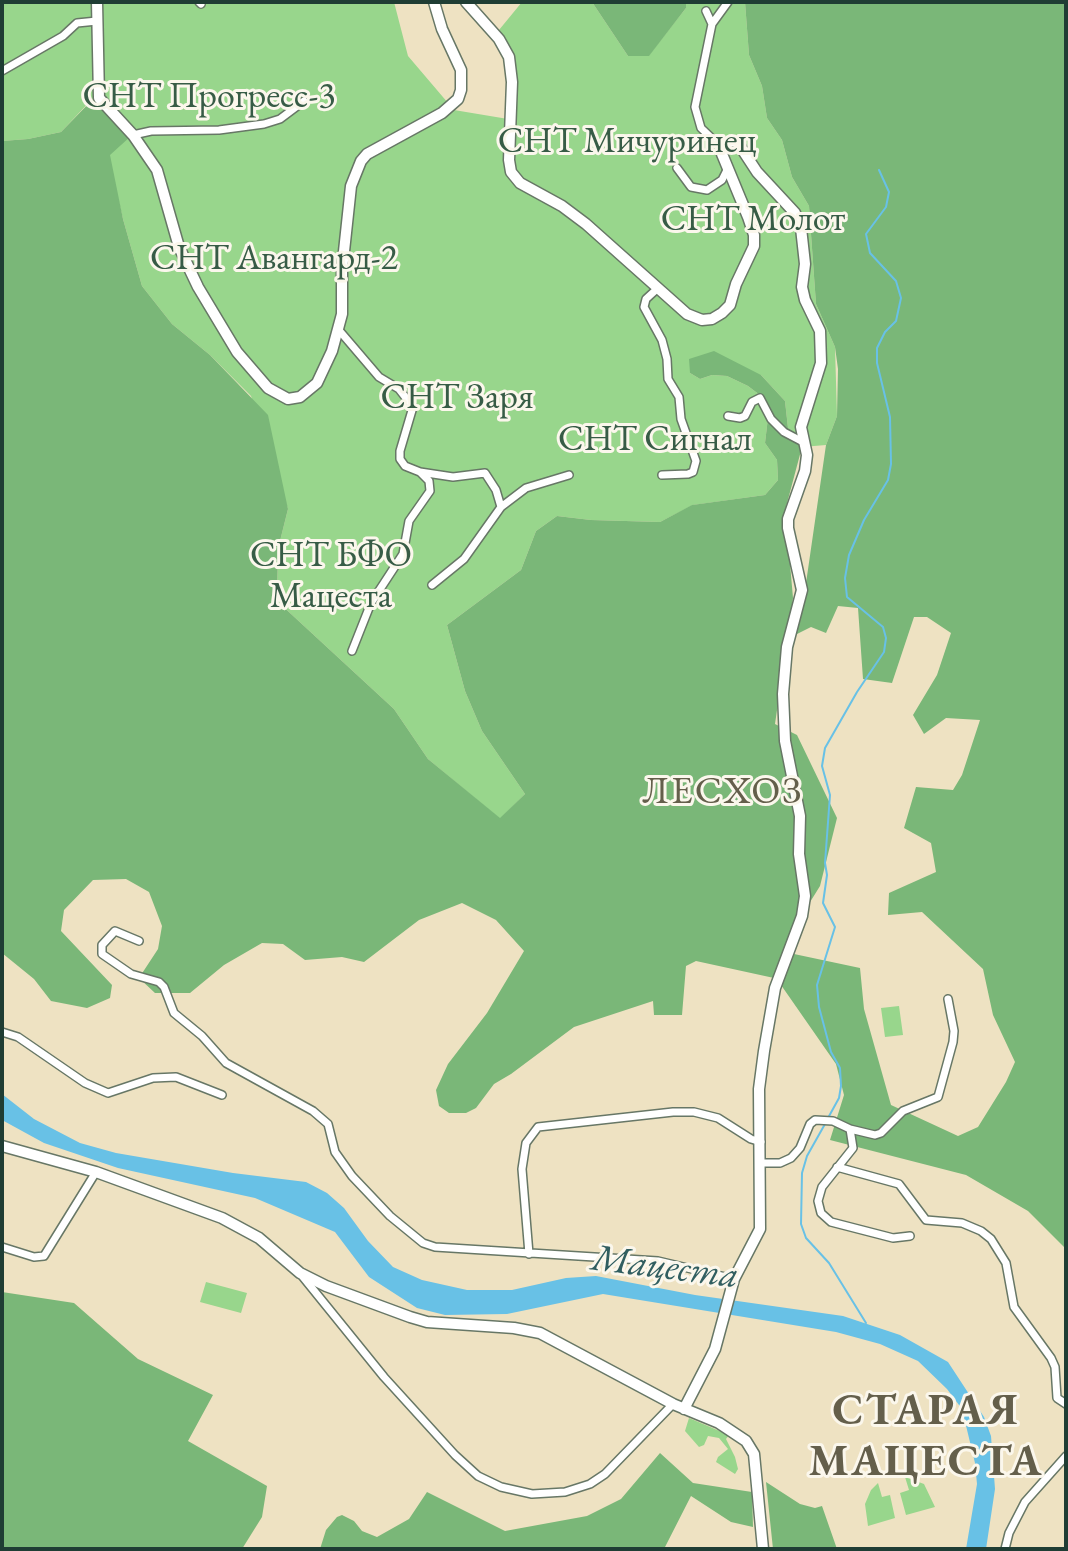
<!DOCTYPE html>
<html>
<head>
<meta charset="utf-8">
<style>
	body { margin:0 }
	#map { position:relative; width:1068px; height:1551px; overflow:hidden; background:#eee2c2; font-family:"EB Garamond",serif }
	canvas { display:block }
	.frame { position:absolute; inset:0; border:4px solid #1f3d34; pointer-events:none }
</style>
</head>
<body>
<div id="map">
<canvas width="1068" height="1551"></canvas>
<div class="frame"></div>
</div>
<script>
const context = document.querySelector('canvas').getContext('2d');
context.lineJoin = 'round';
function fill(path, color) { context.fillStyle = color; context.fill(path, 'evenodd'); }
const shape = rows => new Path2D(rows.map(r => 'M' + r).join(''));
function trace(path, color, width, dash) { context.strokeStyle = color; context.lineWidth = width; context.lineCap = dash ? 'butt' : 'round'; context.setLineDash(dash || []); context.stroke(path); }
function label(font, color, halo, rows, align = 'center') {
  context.font = font + ' "EB Garamond",serif'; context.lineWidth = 6; context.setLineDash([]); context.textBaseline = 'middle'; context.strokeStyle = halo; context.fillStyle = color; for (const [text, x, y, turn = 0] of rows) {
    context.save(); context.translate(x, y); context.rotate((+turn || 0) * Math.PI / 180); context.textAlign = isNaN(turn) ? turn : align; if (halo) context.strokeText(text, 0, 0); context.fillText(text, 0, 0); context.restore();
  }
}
fill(shape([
	[2,2,394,2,408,56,454,110,514,120,516,65,499,30,522,2,592,2,628,56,649,55,686,8,686,2,745,2,749,55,762,86,767,118,782,140,792,177,809,206,816,304,835,347,837,416,826,445,802,447,788,428,785,401,761,375,690,373,700,379,712,375,727,376,748,386,765,399,769,409,765,443,777,460,778,480,765,495,693,505,660,522,591,520,557,516,536,531,521,570,447,625,465,691,482,731,525,794,500,819,428,759,394,709,277,601,278,549,288,509,251,396,210,355,172,324,142,286,123,219,94,97,61,132,28,139,2,141],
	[899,1006,903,1035,885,1037,881,1008],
	[206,1282,247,1293,241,1313,200,1302],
	[689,1418,729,1435,726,1439,735,1457,738,1469,735,1474,716,1462,718,1457,728,1449,719,1438,708,1436,704,1445,699,1447,685,1431],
	[905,1477,924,1484,935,1507,906,1515,900,1493,909,1490],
	[878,1483,882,1497,890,1495,895,1518,868,1526,865,1504,871,1490]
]), '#98d68c');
fill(shape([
	[592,2,686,2,686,8,649,56,628,56],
	[745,2,1066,2,1066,1249,1028,1211,966,1175,830,1140,844,1095,836,1064,781,985,794,954,860,968,864,1009,891,1105,958,1136,978,1127,1006,1082,1015,1062,993,1015,983,969,922,912,888,915,889,893,936,872,931,843,904,828,916,787,953,790,962,775,980,720,946,718,924,734,913,715,937,675,951,633,927,617,914,617,892,683,863,679,858,608,838,606,826,633,811,627,795,635,805,590,826,445,837,416,838,369,835,347,816,304,809,206,792,177,782,140,767,118,762,86,749,55],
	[95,97,131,136,110,155,123,219,142,286,172,324,210,355,268,415,288,509,278,549,277,601,394,709,428,759,500,818,525,794,482,731,465,691,447,625,521,570,536,531,557,516,591,520,660,522,692,505,765,495,778,480,777,460,765,443,769,409,765,399,748,386,727,376,712,375,700,379,690,373,689,359,714,351,761,375,785,401,788,428,802,447,782,522,788,541,793,598,775,724,797,735,837,818,820,886,807,907,774,978,696,961,686,966,682,1015,654,1015,653,1001,574,1027,511,1074,494,1084,476,1108,466,1113,449,1113,439,1106,436,1090,448,1064,487,1013,524,951,496,920,462,903,419,920,364,962,342,957,305,960,283,944,262,943,224,965,190,993,155,993,139,978,158,949,162,926,149,892,126,879,93,880,64,910,61,931,112,985,110,998,87,1008,51,1001,34,979,2,953,2,141,28,139,61,132],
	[2,1292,74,1303,138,1359,213,1395,188,1441,267,1486,262,1517,242,1549,2,1549],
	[660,1453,693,1483,752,1492,753,1527,731,1522,691,1496,664,1549,320,1549,326,1530,337,1517,342,1515,354,1521,362,1531,377,1537,409,1519,427,1492,505,1531,587,1516,621,1499],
	[766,1482,800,1504,815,1508,822,1506,837,1549,773,1549]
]), '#7ab778');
fill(shape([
	[2,1094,34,1119,80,1143,116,1153,233,1173,306,1182,327,1193,344,1208,368,1241,393,1267,422,1280,467,1290,512,1290,566,1278,596,1276,695,1295,843,1316,900,1335,948,1362,984,1417,991,1436,995,1489,986,1549,966,1549,977,1484,975,1463,962,1409,947,1389,918,1361,880,1344,836,1332,603,1294,507,1314,445,1315,417,1308,369,1277,335,1232,255,1198,118,1168,44,1143,2,1120]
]), '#68c1e6');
trace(shape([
	[828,1118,839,1098,841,1086,840,1068,831,1052,819,1007,817,985,835,927,823,903,827,875,825,863,830,795,822,766,825,748,857,692,884,652,886,638,883,627,847,597,845,578,849,555,864,520,888,480,891,464,890,417,877,363,877,348,885,332,896,321,901,298,896,281,870,253,866,234,886,207,889,192,879,170],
	[825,1124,807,1156,802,1173,801,1224,806,1238,829,1263,866,1323]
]), '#68c1e6', 2);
const street = shape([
	[199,2,201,4],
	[706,11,712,24,695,107,701,128,722,148],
	[712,24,728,2],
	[2,71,63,36,77,23,97,21],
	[133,135,151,131,219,130,264,124,280,119,304,101],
	[677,168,691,187,707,190,722,180,728,168],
	[658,288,646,299,644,307,662,340,667,359,668,379,679,397,681,419,696,461,693,472,688,474,662,475],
	[338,329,379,377,399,389,413,407,400,451,400,459,405,466,420,472,453,477,485,473,496,490,501,507],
	[728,416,740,418,745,416,752,402,760,398,771,419,784,432,803,442],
	[432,585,464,559,501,507,526,488,569,475],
	[352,651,371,603,403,554,409,521,430,491,429,481,420,472],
	[139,941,115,931,102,945,102,954,131,974,159,982,164,987,174,1013,202,1036,226,1063,313,1111,328,1124,335,1152,352,1176,390,1216,423,1243,435,1247,658,1261,734,1279],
	[2,1032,18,1037,85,1083,108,1093,153,1078,176,1077,222,1095],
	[850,1129,853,1148,822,1187,818,1201,821,1213,831,1222,893,1238,910,1236],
	[761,1163,780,1163,791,1158,800,1148,810,1124,815,1120,833,1121,850,1129,875,1135,881,1133,903,1111,938,1097,953,1042,954,1031,948,999],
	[837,1167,899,1184,926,1220,962,1223,981,1231,991,1239,1006,1263,1014,1307,1051,1358,1055,1367,1057,1398,1066,1404],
	[2,1247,34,1257,44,1256,96,1172],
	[529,1254,522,1169,526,1143,538,1127,673,1112,694,1112,718,1118,751,1139,761,1142],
	[303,1277,384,1377,455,1455,478,1476,501,1487,532,1494,565,1492,590,1484,605,1474,673,1404],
	[1005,1549,1009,1533,1025,1502,1066,1456]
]);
const secondary = shape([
	[97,2,99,98,133,135,157,170,179,247,198,287,237,352,268,388,288,399,300,397,317,383,332,351,342,314,342,270,351,186,361,161,367,154,442,113,458,99,461,90,461,70,442,29,434,2],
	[466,2,499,39,509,57,512,82,509,160,511,172,520,183,562,206,586,224,687,314,702,320,712,319,722,313,730,305,736,284,754,246,754,235,748,217,722,154,724,144,733,141,738,143,757,172,795,213,801,228,805,264,802,287,805,300,820,331,821,363,801,427,807,455,805,471,788,519,788,528,802,590,787,647,783,694,785,741,800,816,799,854,805,896,802,916,775,988,764,1051,759,1089,760,1229,734,1279,715,1349,684,1409],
	[2,1146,96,1172,222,1218,259,1238,300,1273,326,1286,410,1317,427,1322,514,1328,540,1333,673,1404,719,1423,746,1441,754,1454,763,1549]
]);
trace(street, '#677766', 10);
trace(secondary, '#677766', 13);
trace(street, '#fff', 7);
trace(secondary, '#fff', 10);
label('36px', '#375c46', '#fbf7ec', [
	["СНТ Прогресс-3",209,97],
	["СНТ Мичуринец",627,142],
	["СНТ Молот",753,220],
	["СНТ Авангард-2",274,259],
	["СНТ Заря",457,398],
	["СНТ Сигнал",655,440],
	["СНТ БФО",331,556],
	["Мацеста",331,597]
]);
context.letterSpacing = '2px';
label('38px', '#645f4b', '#fbf7ec', [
	["ЛЕСХОЗ",723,793]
]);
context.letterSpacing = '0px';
label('italic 38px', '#315e60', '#fbf7ec', [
	["Мацеста",665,1268,7]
]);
context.letterSpacing = '2px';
label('bold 44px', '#645f4b', '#fbf7ec', [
	["СТАРАЯ",926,1412],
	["МАЦЕСТА",926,1463]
]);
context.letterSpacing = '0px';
</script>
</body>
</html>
